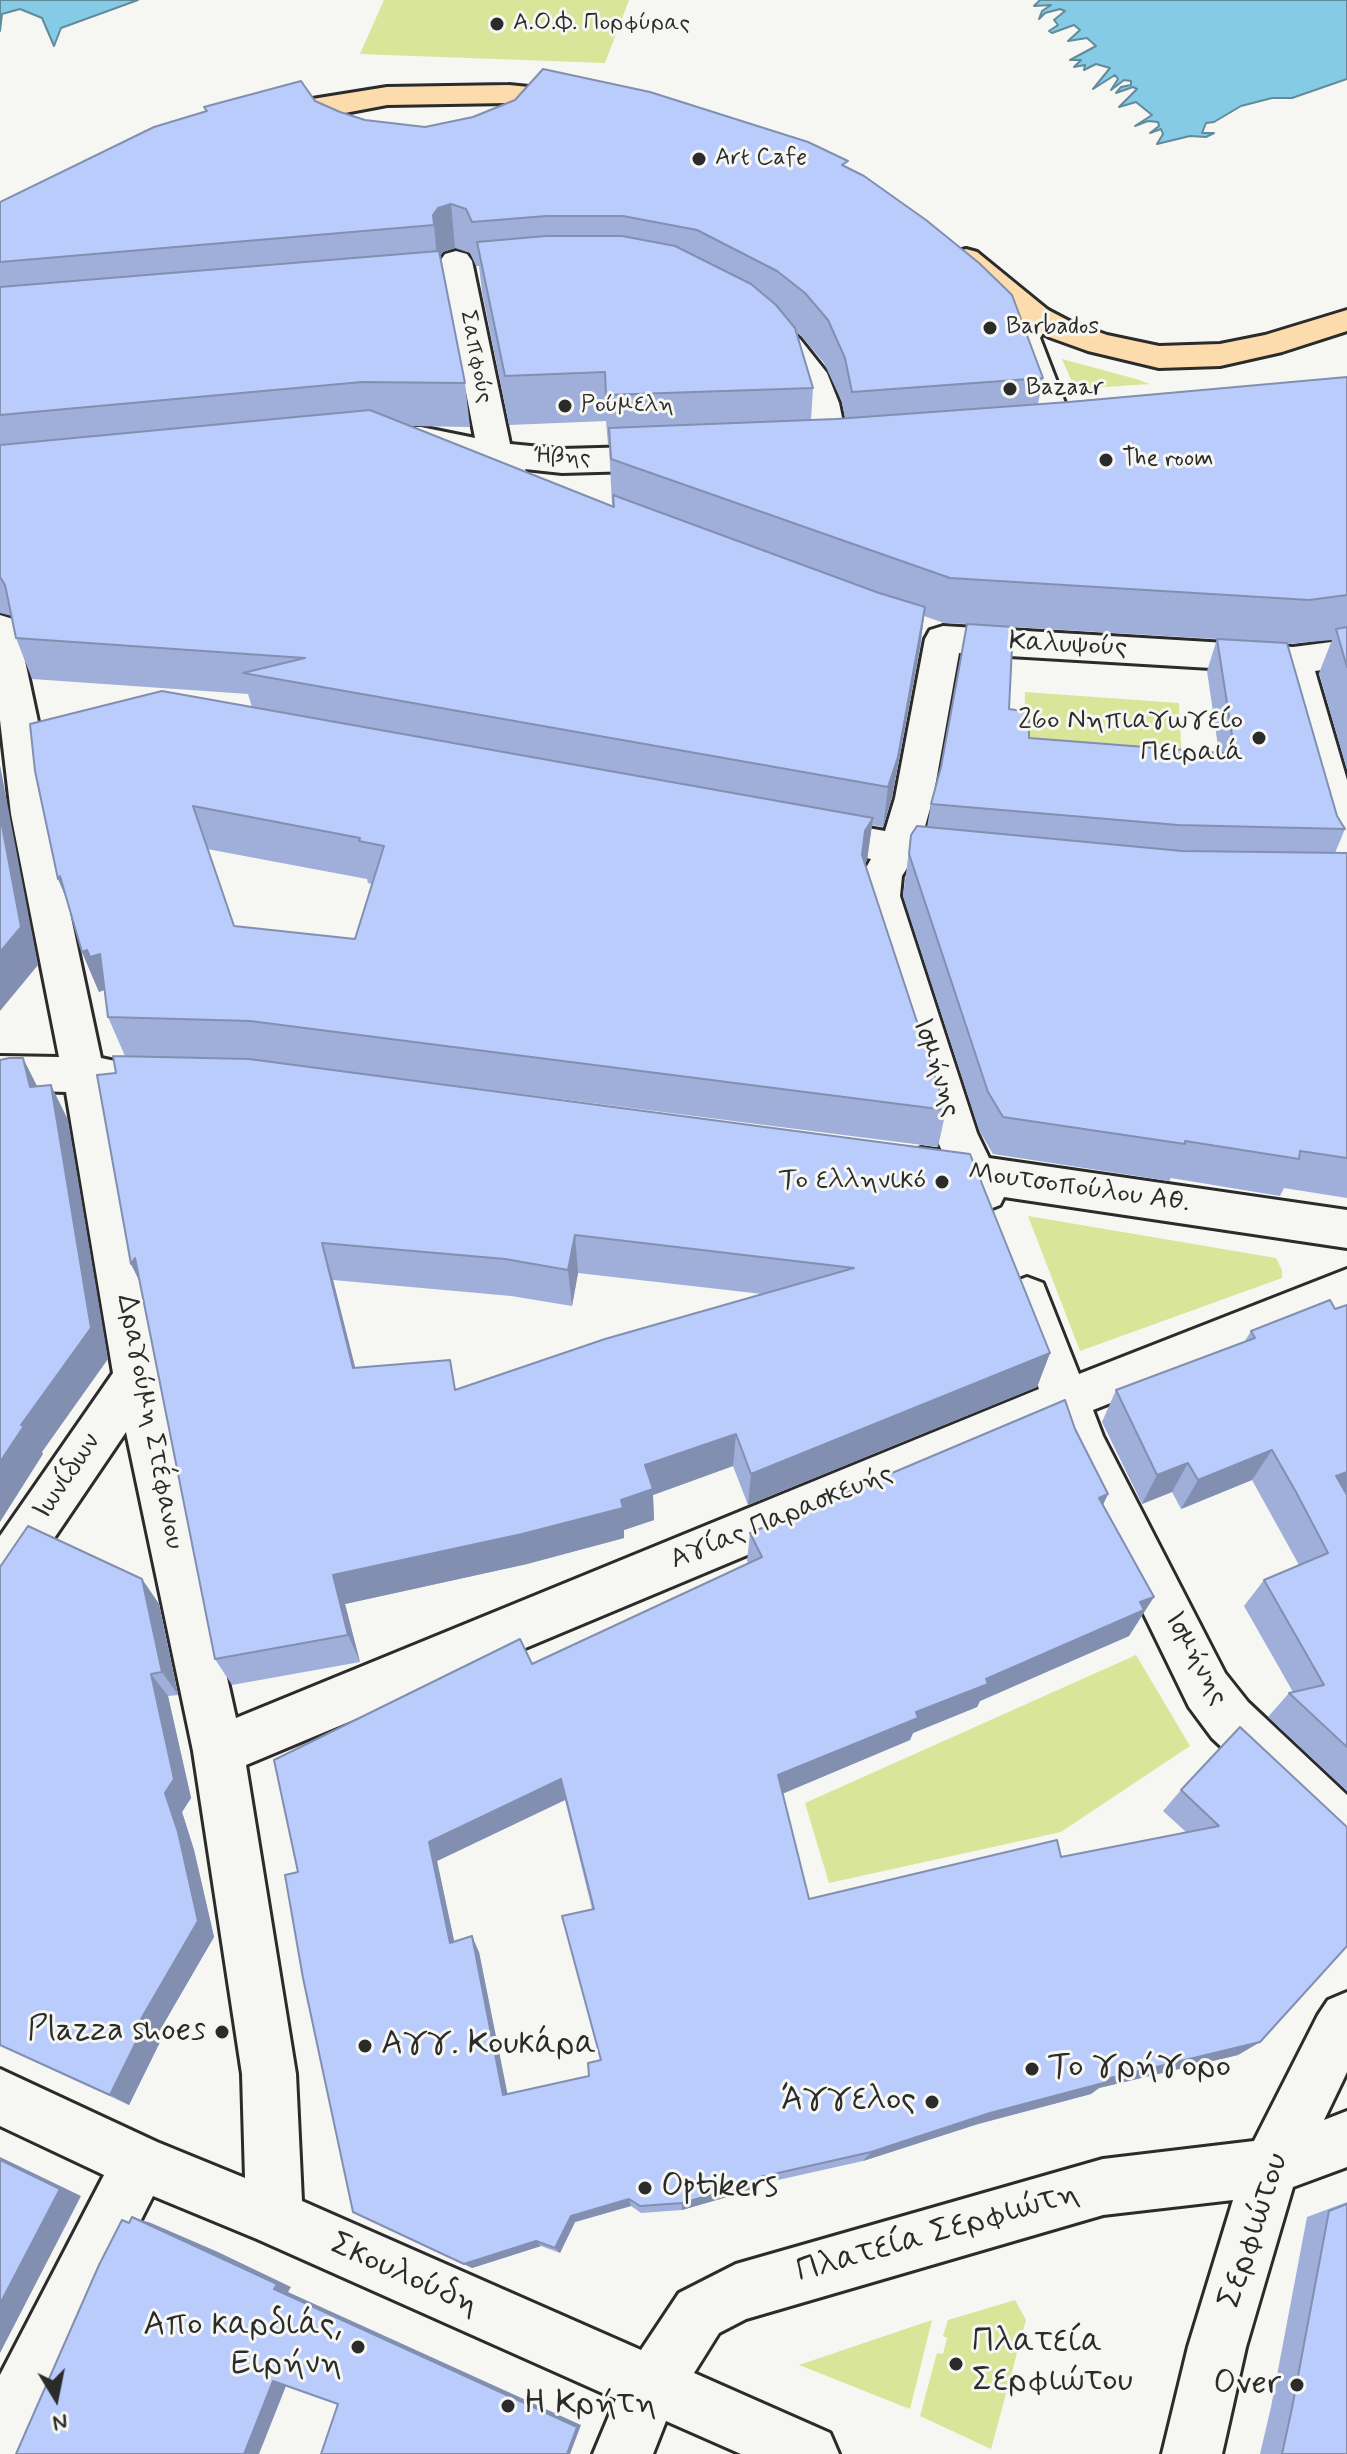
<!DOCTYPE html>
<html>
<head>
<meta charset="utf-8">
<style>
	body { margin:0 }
	#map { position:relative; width:1347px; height:2454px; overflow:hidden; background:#f6f6f2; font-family:Mynerve,sans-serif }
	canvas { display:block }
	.north { position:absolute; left:16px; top:2358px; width:80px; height:80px; -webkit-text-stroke:6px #f6f6f2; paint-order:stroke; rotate:170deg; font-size:22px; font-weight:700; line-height:32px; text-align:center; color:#2b2b2b }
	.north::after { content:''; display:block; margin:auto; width:28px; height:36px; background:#2b2b2b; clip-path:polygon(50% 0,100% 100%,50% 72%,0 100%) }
</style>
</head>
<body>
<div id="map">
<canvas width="1347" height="2454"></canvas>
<div class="north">N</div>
</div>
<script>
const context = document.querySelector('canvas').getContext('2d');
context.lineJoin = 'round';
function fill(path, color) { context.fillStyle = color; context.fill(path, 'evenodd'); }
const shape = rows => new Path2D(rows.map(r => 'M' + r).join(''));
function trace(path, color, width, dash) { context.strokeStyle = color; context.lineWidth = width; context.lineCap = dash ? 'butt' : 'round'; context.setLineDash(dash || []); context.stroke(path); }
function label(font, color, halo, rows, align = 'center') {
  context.font = font + ' Mynerve,sans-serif'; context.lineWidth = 6; context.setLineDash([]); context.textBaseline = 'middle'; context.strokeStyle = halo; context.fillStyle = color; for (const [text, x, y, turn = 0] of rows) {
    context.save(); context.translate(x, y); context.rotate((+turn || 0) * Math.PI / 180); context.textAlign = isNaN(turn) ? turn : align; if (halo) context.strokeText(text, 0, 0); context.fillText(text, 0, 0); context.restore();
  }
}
fill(shape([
	[384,0,629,0,605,63,360,54],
	[1062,359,1136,379,1150,384,1075,389],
	[1025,692,1179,703,1182,765,1024,753],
	[1028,1216,1276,1258,1282,1270,1282,1278,1080,1351],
	[1136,1655,1190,1746,1061,1832,829,1883,805,1803],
	[1015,2300,1026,2320,991,2449,920,2416,937,2353,943,2354,947,2338,943,2336,948,2320],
	[932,2320,910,2409,799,2365]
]), '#d9e598');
const water = shape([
	[0,0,138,0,61,28,54,46,42,18,20,9,2,14,0,31,0,0],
	[1040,0,1347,0,1347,79,1292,98,1272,98,1241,106,1214,122,1206,123,1202,133,1214,133,1206,137,1190,136,1157,144,1163,134,1161,129,1150,133,1159,126,1158,122,1148,121,1135,126,1152,115,1136,102,1119,107,1137,89,1133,87,1116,93,1121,87,1131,85,1131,81,1124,80,1111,90,1118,79,1115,75,1093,89,1110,68,1096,64,1084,70,1085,65,1074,67,1081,60,1070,60,1096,46,1087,38,1068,41,1080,30,1074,25,1052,33,1049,31,1058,25,1054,20,1065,11,1060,9,1045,13,1039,19,1042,11,1051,5,1034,6,1040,0]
]);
fill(water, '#85cbe6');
trace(water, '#618b9b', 2);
const minor = shape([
	[456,251,467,254,472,261,510,444,562,449,670,446,682,450,687,458,682,466,670,470,562,473,525,469,527,473,522,481,510,485,498,481,484,463,393,446,388,438,393,430,405,427,421,427,475,438,440,261,445,254,456,251],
	[1037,307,1048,310,1053,317,1040,338,1077,434,1072,442,1060,445,1048,442,1043,434,1008,338,1026,310,1037,307],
	[765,316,777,319,800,339,827,373,839,403,849,451,844,459,832,462,820,459,815,451,805,403,795,376,749,326,753,319,765,316],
	[0,615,13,619,18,628,40,731,49,814,101,1058,129,1064,135,1076,129,1088,108,1093,160,1377,236,1718,1039,1389,1005,1297,1011,1283,1027,1277,1043,1283,1079,1374,1347,1269,1347,1309,1093,1410,1103,1436,1225,1673,1248,1702,1347,1795,1347,1856,1329,1848,1212,1738,1189,1707,1053,1427,246,1765,296,2074,302,2201,641,2350,679,2293,736,2264,1103,2159,1254,2141,1318,2015,1328,2000,1347,1992,1347,2072,1324,2120,1347,2111,1347,2167,1293,2187,1246,2347,1222,2454,1162,2454,1188,2347,1233,2200,1103,2215,746,2319,719,2333,694,2373,830,2433,839,2454,741,2454,666,2421,653,2454,593,2454,616,2399,257,2239,153,2196,23,2454,0,2454,0,2375,104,2175,0,2126,0,2069,157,2142,245,2178,242,2074,193,1751,126,1432,17,1593,0,1600,0,1536,113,1373,66,1092,0,1090,0,1056,59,1057,11,814,0,720,0,615],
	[943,626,1293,647,1347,640,1347,666,1315,671,1347,780,1347,861,1333,857,1327,846,1278,672,959,653,933,798,922,837,969,842,983,846,989,857,983,868,969,872,909,865,902,876,900,896,977,1133,989,1158,1347,1210,1347,1248,1004,1197,1000,1205,985,1211,970,1205,962,1191,906,1179,899,1166,906,1153,921,1148,942,1151,935,1135,860,896,863,873,871,859,798,844,793,833,798,822,812,818,885,831,895,798,925,639,930,630,943,626]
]);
const major = shape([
	[509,85,579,92,589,95,594,101,589,107,579,110,509,103,387,105,266,128,255,125,251,119,255,113,306,100,387,87,509,85],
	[966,249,977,252,1048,310,1073,323,1107,335,1159,346,1220,344,1265,335,1347,310,1347,331,1282,352,1220,366,1159,368,1088,351,1049,337,1026,324,955,266,950,259,955,252,966,249]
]);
trace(minor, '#2b2b2b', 6);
trace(major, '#2b2b2b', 6);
fill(minor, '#f6f6f2');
fill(major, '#fcdcac');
fill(shape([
	[315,101,340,112,365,120,425,127,847,167,1043,378,1038,404,1347,377,1347,770,1319,673,1332,640,1287,644,1337,816,1345,829,1335,853,1347,853,1347,1198,1284,1188,1280,1196,1171,1178,1169,1181,993,1154,979,1130,903,896,911,835,927,827,931,804,941,767,967,624,944,623,924,616,920,648,892,797,883,827,872,825,867,860,865,864,946,1110,938,1147,253,1060,970,1154,1050,1353,1037,1387,748,1505,733,1466,653,1495,654,1520,624,1530,624,1538,527,1564,345,1604,360,1662,232,1685,215,1659,140,1282,131,1264,116,1073,125,1056,108,1017,105,995,104,990,99,992,82,952,252,707,248,694,32,679,16,638,12,616,0,613,0,202,205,112,204,107],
	[455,248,470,253,476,266,479,266,482,292,509,425,606,421,608,444,609,444,612,505,613,507,409,426,470,427,465,383,440,256,443,252],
	[797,332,802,337,824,363,842,402,845,418,811,420,813,388],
	[1013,627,1217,639,1207,671,1219,753,1029,738,1009,709],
	[207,849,367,879,368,883,372,884,355,939,234,926],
	[578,1273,762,1294,457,1390,355,1368,333,1280,511,1296,572,1306],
	[1335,1309,1347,1495,1347,1791,1268,1717,1289,1693,1293,1692,1244,1606,1264,1580,1299,1565,1252,1480,1181,1509,1172,1492,1142,1504,1102,1422,1116,1390,1245,1341,1251,1331],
	[1075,1429,1108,1494,1103,1505,1138,1623,1136,1624,1129,1636,980,1701,977,1707,913,1733,910,1740,783,1793,809,1899,1061,1857,1186,1832,1163,1811,1181,1790,1347,1827,1260,2042,1238,2055,1099,2088,1091,2094,978,2124,863,2161,760,2184,758,2188,682,2210,641,2213,631,2206,575,2222,560,2253,541,2246,472,2268,353,2212,298,1872,532,1664,748,1563,747,1561,750,1533],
	[565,1800,592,1909,601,2060,589,2076,507,2094,479,1952,454,1941,437,1861],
	[142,1579,159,1604,178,1695,168,1696,191,1798,182,1812,194,1850,214,1937,156,2037,161,2040,129,2105,0,2046],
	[1347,2202,1347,2454,1260,2454,1271,2407,1307,2217]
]), '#9fafd9');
fill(shape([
	[451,204,455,248,443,252,438,259,438,269,433,215,438,208],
	[925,607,920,648,892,797,883,827,888,787],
	[0,765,38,965,0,1011],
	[873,818,867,860,860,873,865,831],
	[60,876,75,920,58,879],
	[87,950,100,954,106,997,104,990,99,992,82,952],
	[23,1058,41,1094,30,1087],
	[51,1085,68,1120,108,1359,42,1452,43,1454,0,1522,0,1462,21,1425],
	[575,1235,578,1273,572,1306,568,1270],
	[322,1243,333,1280,364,1402,353,1368],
	[135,1258,149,1300,131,1264],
	[1050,1353,1037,1387,748,1505,751,1474],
	[736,1434,733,1466,653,1495,654,1520,624,1530,624,1538,527,1564,345,1604,360,1662,348,1635,333,1575,621,1500,645,1465],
	[1272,1450,1252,1480,1181,1509,1198,1480],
	[1188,1463,1172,1492,1142,1504,1157,1475],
	[1347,1472,1347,1492,1315,1505,1336,1476],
	[1108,1494,1094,1523,1099,1498],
	[142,1579,159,1604,178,1695,162,1672],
	[1154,1597,1129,1636,980,1701,977,1707,913,1733,910,1740,775,1797,778,1775,986,1679,1140,1602],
	[151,1674,168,1696,191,1798,182,1812,194,1850,214,1937,156,2037,161,2040,129,2105,110,2095,137,2026,165,1793],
	[561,1779,565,1800,437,1861,458,1959,450,1943,429,1842],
	[472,1936,479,1952,510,2106,503,2095],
	[1260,2042,1238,2055,1099,2088,1091,2094,978,2124,863,2161,871,2152,990,2113,1106,2079],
	[0,2157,81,2196,0,2353],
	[761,2181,758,2188,682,2210,682,2203],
	[629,2199,631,2206,575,2222,560,2253,555,2248,571,2216],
	[132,2217,151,2223,218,2252,291,2287,288,2292,581,2425,570,2454,567,2454],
	[536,2241,541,2246,472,2268,464,2264],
	[273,2381,288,2381,259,2454,244,2454]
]), '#828fb0');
const building = shape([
	[543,69,650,92,808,142,848,161,842,165,864,176,926,220,979,263,1012,295,1043,378,852,392,845,358,828,320,805,293,777,271,697,230,623,216,546,216,472,222,466,209,451,204,438,208,433,215,434,225,0,262,0,202,154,127,207,111,204,107,301,81,315,101,340,112,365,120,425,127,473,117,515,100,543,69],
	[546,236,622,236,675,246,751,284,776,305,795,328,813,388,606,395,605,372,505,376,477,242,546,236],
	[439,251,465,383,362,382,0,415,0,287,439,251],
	[1347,377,1347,595,1309,600,950,578,611,459,609,428,836,419,1069,402,1347,377],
	[370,410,614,507,613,495,879,593,925,607,898,757,888,787,243,673,305,658,16,638,5,585,0,577,0,445,370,410],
	[967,624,1013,627,1009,709,1029,712,1029,738,1235,754,1217,639,1287,643,1337,816,1345,829,1178,825,931,804,941,767,967,624],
	[1347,627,1347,667,1336,629,1347,627],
	[162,691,873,818,865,831,862,855,946,1110,250,1021,108,1017,100,954,90,957,87,950,82,952,60,876,58,879,35,771,30,724,162,691],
	[193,806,360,838,359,841,384,846,355,939,234,926,193,806],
	[0,815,21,927,0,952,0,815],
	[917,826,1182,851,1347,853,1347,1158,1300,1151,1299,1159,1185,1141,1185,1144,1003,1117,988,1092,909,854,911,835,917,826],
	[113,1056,249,1059,970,1154,1050,1353,751,1474,736,1434,645,1465,653,1489,621,1500,623,1508,522,1534,333,1575,348,1635,215,1659,135,1258,131,1264,97,1075,116,1073,113,1056],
	[575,1235,854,1268,605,1339,455,1390,450,1360,353,1368,322,1243,505,1259,568,1270,575,1235],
	[9,1058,23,1058,30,1087,51,1085,91,1328,21,1425,24,1426,0,1462,0,1060,9,1058],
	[1330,1300,1335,1309,1347,1305,1347,1472,1336,1476,1347,1495,1347,1747,1289,1693,1324,1685,1264,1580,1328,1553,1296,1492,1272,1450,1198,1480,1188,1463,1157,1475,1116,1390,1255,1338,1251,1331,1330,1300],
	[1065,1400,1075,1429,1108,1494,1099,1498,1154,1597,1140,1602,1144,1610,986,1679,988,1684,916,1712,918,1718,778,1775,809,1899,1057,1840,1061,1857,1219,1826,1181,1790,1240,1727,1347,1827,1347,1946,1260,2042,1106,2079,1107,2082,990,2113,871,2152,760,2177,761,2181,682,2203,640,2206,629,2199,571,2216,555,2248,536,2241,464,2264,353,2212,303,1978,285,1875,298,1872,274,1760,520,1639,532,1664,762,1557,750,1533,1065,1400],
	[561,1779,594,1909,562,1916,601,2060,588,2063,589,2076,503,2095,472,1936,450,1943,429,1842,561,1779],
	[28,1526,142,1579,162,1672,151,1674,174,1779,165,1793,178,1832,198,1921,137,2026,143,2028,110,2095,0,2045,0,1567,28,1526],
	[0,2160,60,2189,0,2304,0,2160],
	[1347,2204,1347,2454,1282,2454,1292,2408,1329,2211,1347,2204],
	[132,2217,277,2284,274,2289,577,2427,567,2454,321,2454,338,2404,273,2381,244,2454,16,2454,99,2265,122,2220,129,2223,132,2217]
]);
fill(building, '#b9ccfc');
trace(building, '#828fb0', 2);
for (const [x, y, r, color] of [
	[497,24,8,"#2b2b2b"],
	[699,159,8,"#2b2b2b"],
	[990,328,8,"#2b2b2b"],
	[1010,389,8,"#2b2b2b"],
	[565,406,8,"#2b2b2b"],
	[1106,460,8,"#2b2b2b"],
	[1259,738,8,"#2b2b2b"],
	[942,1182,8,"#2b2b2b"],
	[222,2032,8,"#2b2b2b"],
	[365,2046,8,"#2b2b2b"],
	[1032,2069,8,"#2b2b2b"],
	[932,2102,8,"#2b2b2b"],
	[645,2188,8,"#2b2b2b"],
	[358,2347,8,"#2b2b2b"],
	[956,2364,8,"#2b2b2b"],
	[1297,2385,8,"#2b2b2b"],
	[508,2406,8,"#2b2b2b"]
]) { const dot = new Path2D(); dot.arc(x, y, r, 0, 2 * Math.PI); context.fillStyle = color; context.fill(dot); trace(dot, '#f6f6f2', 3); }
label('24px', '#2b2b2b', '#f6f6f2', [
	["Α.Ο.Φ. Πορφύρας",513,24],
	["Art Cafe",715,159],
	["Barbados",1006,328],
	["Bazaar",1026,389],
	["Ρούμελη",581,406],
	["The room",1122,460]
], 'left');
label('24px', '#2b2b2b', '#f6f6f2', [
	["Σαπφούς",475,357,79],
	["Ήβης",562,458,3]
]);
label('28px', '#2b2b2b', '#f6f6f2', [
	["Καλυψούς",1068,646,3],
	["Ισμήνης",935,1068,72],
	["Μουτσοπούλου Αθ.",1079,1189,8],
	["Δραγούμη Στέφανου",149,1422,79],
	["Ιωνίδων",68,1477,-56],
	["Αγίας Παρασκευής",782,1518,-22],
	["Ισμήνης",1195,1659,61]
]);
label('28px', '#2b2b2b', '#f6f6f2', [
	["26ο Νηπιαγωγείο",1243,722],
	["Πειραιά",1243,754],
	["Το ελληνικό",926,1182]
], 'right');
label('34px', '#2b2b2b', '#f6f6f2', [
	["Plazza shoes",206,2032,"right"],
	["Αγγ. Κουκάρα",381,2046],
	["Το γρήγορο",1048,2069],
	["Άγγελος",916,2102,"right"],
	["Optikers",661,2188],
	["Απο καρδιάς,",342,2327,"right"],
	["Ειρήνη",342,2366,"right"],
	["Πλατεία",972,2344],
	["Σερφιώτου",972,2383],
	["Over",1281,2385,"right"],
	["Η Κρήτη",524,2406]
], 'left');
label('34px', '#2b2b2b', '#f6f6f2', [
	["Σερφιώτου",1255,2231,-72],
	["Πλατεία Σερφιώτη",938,2234,-16],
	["Σκουλούδη",404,2276,24]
]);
</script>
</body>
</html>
